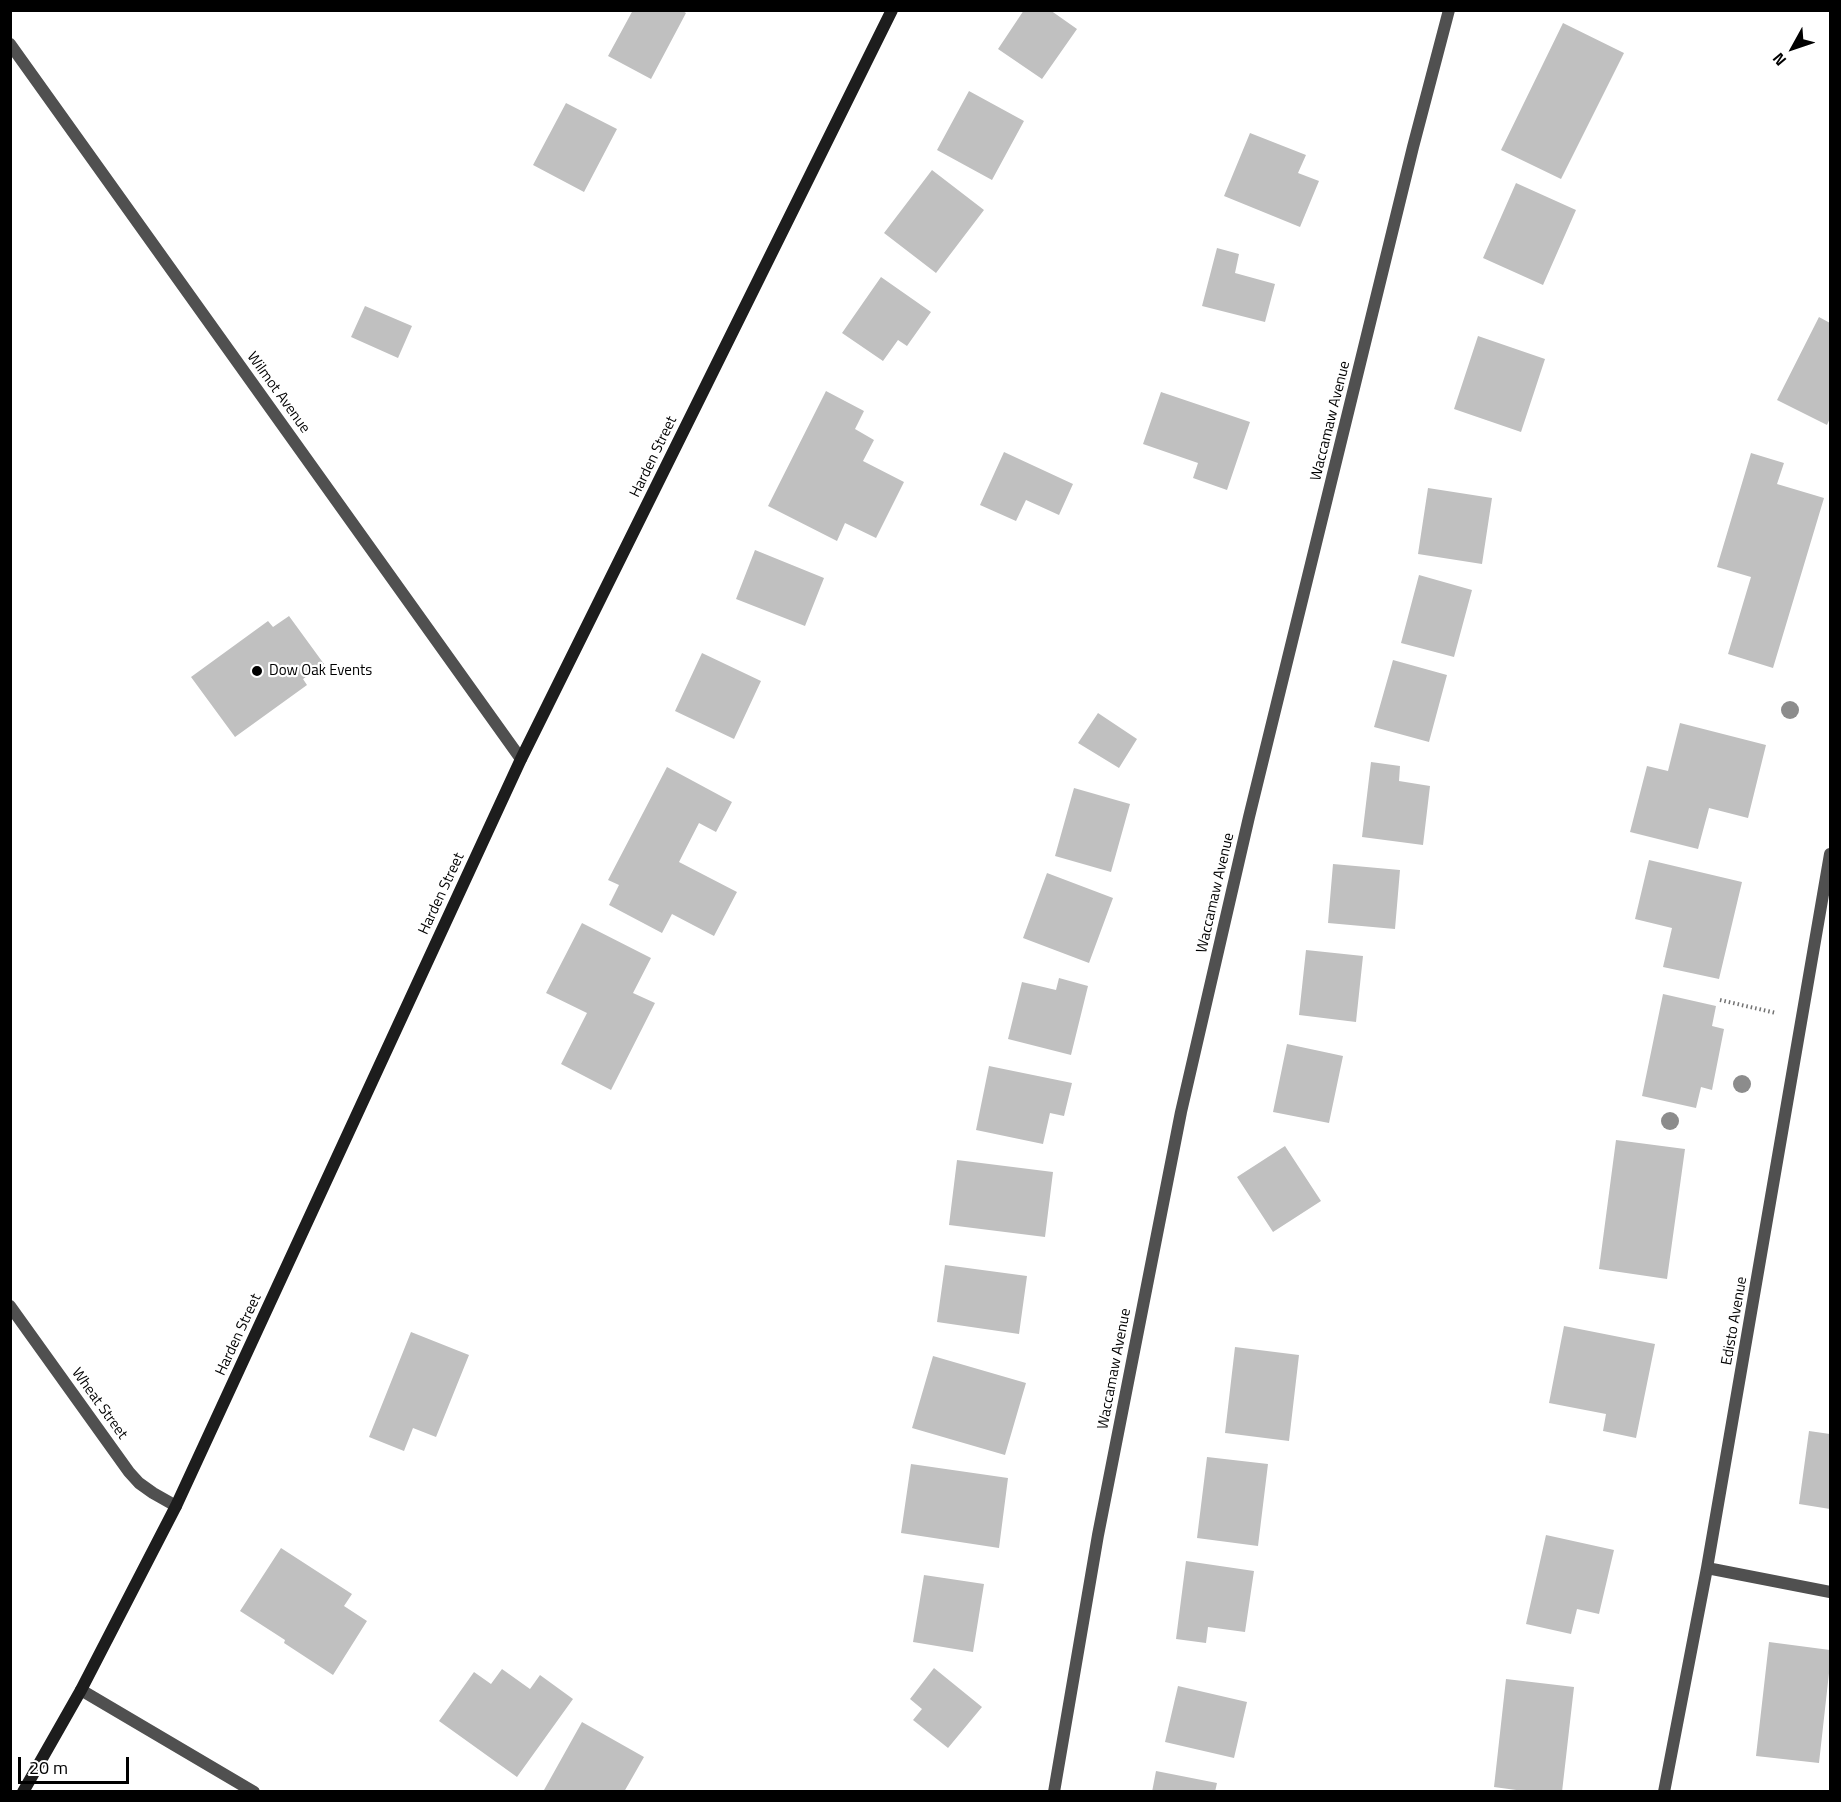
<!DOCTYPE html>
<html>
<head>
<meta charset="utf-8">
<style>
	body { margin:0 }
	#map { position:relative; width:1841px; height:1802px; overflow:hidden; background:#fff; font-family:"Titillium Web",sans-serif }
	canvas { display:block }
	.frame { position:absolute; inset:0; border:12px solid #000; pointer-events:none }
	.north { position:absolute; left:1763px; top:18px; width:60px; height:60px; -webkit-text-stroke:4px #fff; paint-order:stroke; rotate:230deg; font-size:16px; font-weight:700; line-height:24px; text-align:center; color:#000 }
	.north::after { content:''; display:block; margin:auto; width:21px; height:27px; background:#000; clip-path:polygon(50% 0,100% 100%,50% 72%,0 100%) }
	.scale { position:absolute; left:18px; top:1757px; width:111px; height:27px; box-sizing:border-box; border:3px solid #000; border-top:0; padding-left:8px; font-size:18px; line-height:21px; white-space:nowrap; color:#000; -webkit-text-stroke:4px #fff; paint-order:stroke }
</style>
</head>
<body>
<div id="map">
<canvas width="1841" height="1802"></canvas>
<div class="frame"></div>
<div class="north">N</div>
<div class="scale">20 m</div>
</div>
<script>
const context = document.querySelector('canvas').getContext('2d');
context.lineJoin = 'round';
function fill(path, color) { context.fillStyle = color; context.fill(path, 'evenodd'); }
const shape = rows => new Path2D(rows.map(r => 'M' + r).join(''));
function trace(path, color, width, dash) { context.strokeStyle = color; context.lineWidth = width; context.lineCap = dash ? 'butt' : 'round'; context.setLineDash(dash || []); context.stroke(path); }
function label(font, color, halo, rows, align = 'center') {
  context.font = font + ' "Titillium Web",sans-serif'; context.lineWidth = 4.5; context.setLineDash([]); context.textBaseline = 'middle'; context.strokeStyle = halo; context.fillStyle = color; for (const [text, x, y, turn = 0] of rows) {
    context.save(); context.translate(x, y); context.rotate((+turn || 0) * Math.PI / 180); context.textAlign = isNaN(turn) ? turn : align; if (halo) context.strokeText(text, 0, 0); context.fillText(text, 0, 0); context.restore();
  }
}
fill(shape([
	[633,10,681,10,686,13,651,79,608,56],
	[1024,10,1050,10,1077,29,1042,79,998,49],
	[1563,23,1624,53,1561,179,1501,150],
	[969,91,1024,121,992,180,937,150],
	[566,103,617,129,584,192,533,165],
	[1250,133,1306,155,1298,173,1319,181,1300,227,1224,196],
	[932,170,984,210,936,273,884,233],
	[1516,183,1576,210,1543,285,1483,258],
	[1217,248,1239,254,1235,273,1275,284,1265,322,1202,306],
	[881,277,931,312,907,346,898,340,883,361,842,333],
	[365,306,412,326,398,358,351,337],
	[1819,317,1830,323,1830,418,1827,425,1777,400],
	[1478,336,1545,359,1521,432,1454,409],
	[826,391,864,411,855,429,874,440,863,461,904,482,876,538,845,523,837,541,768,506],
	[1161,392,1250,422,1227,490,1193,478,1198,463,1143,444],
	[1004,452,1073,484,1059,515,1026,500,1016,521,980,505],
	[1751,453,1784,463,1777,484,1824,498,1773,668,1728,654,1751,577,1717,567],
	[1428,488,1492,498,1482,564,1418,554],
	[755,550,824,578,805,626,736,599],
	[1419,575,1472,590,1454,657,1401,643],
	[289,616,324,664,303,679,307,685,235,737,191,677,268,621,273,627],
	[702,653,761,681,734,739,675,711],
	[1393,660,1447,675,1429,742,1374,727],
	[1098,713,1137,739,1119,768,1078,743],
	[1680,723,1766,745,1748,818,1709,808,1698,849,1630,832,1647,766,1668,771],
	[1371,762,1400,766,1399,781,1430,786,1423,845,1362,837],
	[667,767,732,802,716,832,699,823,679,862,737,892,714,936,672,914,662,933,609,905,619,885,608,880],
	[1074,788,1130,804,1111,872,1055,856],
	[1649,860,1742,882,1719,979,1663,967,1672,928,1635,919],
	[1333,864,1400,870,1395,929,1328,923],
	[1047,873,1113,898,1089,963,1023,938],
	[582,923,651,958,633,993,655,1003,611,1090,561,1064,587,1013,546,993],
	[1306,950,1363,956,1356,1022,1299,1015],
	[1059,978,1088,986,1071,1055,1008,1039,1022,982,1056,990],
	[1663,994,1716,1006,1712,1026,1724,1029,1712,1090,1701,1087,1696,1108,1642,1096],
	[1287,1044,1343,1056,1329,1123,1273,1112],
	[989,1066,1072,1083,1064,1116,1050,1113,1043,1144,976,1130],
	[1616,1140,1685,1149,1667,1279,1599,1269],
	[1285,1146,1321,1201,1273,1232,1237,1177],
	[957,1160,1053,1172,1045,1237,949,1225],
	[945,1265,1027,1276,1019,1334,937,1322],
	[1564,1326,1655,1344,1636,1438,1603,1431,1606,1414,1549,1403],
	[411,1332,469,1355,436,1437,413,1428,404,1451,369,1437],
	[1235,1347,1299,1355,1289,1441,1225,1433],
	[933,1356,1026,1383,1005,1455,912,1428],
	[1809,1431,1830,1434,1830,1509,1799,1504],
	[1207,1457,1268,1464,1258,1546,1197,1538],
	[911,1464,1008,1478,999,1548,901,1533],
	[1546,1535,1614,1550,1599,1614,1577,1609,1571,1634,1526,1624],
	[281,1548,352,1594,344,1606,367,1621,333,1675,284,1643,285,1640,240,1611],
	[1186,1561,1254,1571,1245,1632,1208,1627,1206,1643,1176,1639],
	[924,1575,984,1584,973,1652,913,1642],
	[1769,1642,1830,1650,1830,1664,1819,1763,1756,1756],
	[934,1668,982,1707,948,1748,913,1720,922,1709,910,1699],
	[502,1669,530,1689,540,1675,573,1699,517,1777,439,1721,474,1672,491,1684],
	[1506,1679,1574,1687,1562,1792,1531,1792,1494,1787],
	[1178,1686,1247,1702,1234,1758,1165,1742],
	[582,1722,644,1757,624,1792,544,1790],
	[1156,1771,1217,1783,1215,1792,1152,1792]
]), '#c0c0c0');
trace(shape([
	[1720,1000,1776,1013]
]), '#727272', 4, [1.5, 3]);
trace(shape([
	[10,44,521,759],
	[10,1306,129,1472,139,1483,153,1493,176,1506],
	[1707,1568,1830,1592],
	[81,1690,254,1792],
	[1054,1792,1098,1535,1181,1112,1249,817,1413,147,1449,10],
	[1664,1792,1707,1568,1830,854]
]), '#505050', 12);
trace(shape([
	[23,1792,81,1690,176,1506,521,759,892,10]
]), '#1d1d1d', 12);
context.fillStyle = '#8c8c8c';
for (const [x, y] of [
	[1790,710],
	[1742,1084],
	[1670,1121]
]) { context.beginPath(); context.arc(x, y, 9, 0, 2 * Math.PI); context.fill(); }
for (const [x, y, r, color] of [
	[257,671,6,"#000"]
]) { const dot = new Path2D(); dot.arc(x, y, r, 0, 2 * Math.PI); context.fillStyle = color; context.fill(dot); trace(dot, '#fff', 2); }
label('15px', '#000', '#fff', [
	["Wilmot Avenue",278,393,54],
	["Waccamaw Avenue",1331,421,-76],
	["Harden Street",654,457,-64],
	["Waccamaw Avenue",1216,893,-77],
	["Harden Street",442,894,-65],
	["Edisto Avenue",1735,1321,-80],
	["Harden Street",239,1335,-65],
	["Waccamaw Avenue",1115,1369,-79],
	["Wheat Street",99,1404,54]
]);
label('15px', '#000', '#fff', [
	["Dow Oak Events",269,671]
], 'left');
</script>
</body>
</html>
